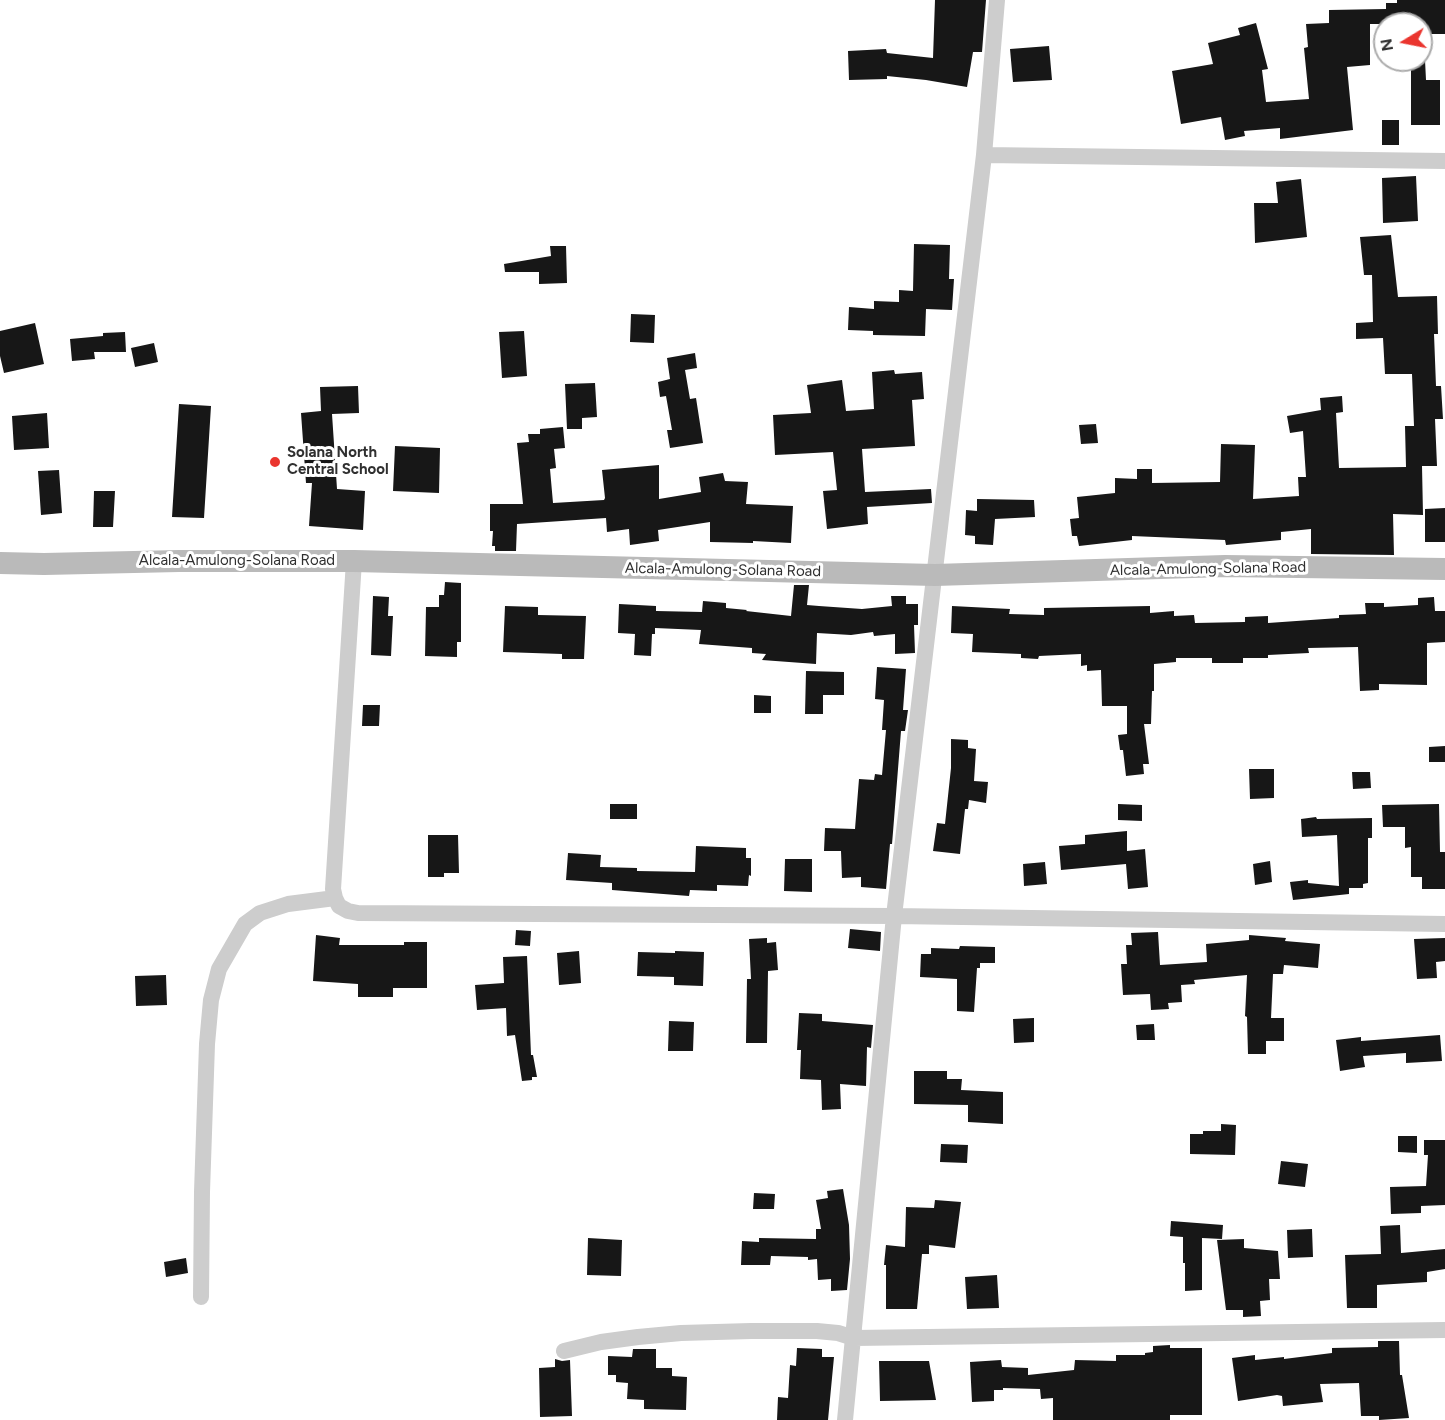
<!DOCTYPE html>
<html>
<head>
<meta charset="utf-8">
<style>
	body { margin:0 }
	#map { position:relative; width:1445px; height:1420px; overflow:hidden; background:#fff; font-family:Figtree,sans-serif }
	canvas { display:block }
	.north { position:absolute; left:1373px; top:12px; width:60px; height:60px; box-sizing:border-box; background:#fff; border:2px solid #acacac; border-radius:50%; rotate:260deg; font-size:16px; font-weight:700; line-height:24px; text-align:center; color:#303030 }
	.north::after { content:''; display:block; margin:auto; width:21px; height:27px; background:#ea352e; clip-path:polygon(50% 0,100% 100%,50% 72%,0 100%) }
</style>
</head>
<body>
<div id="map">
<canvas width="1445" height="1420"></canvas>
<div class="north">N</div>
</div>
<script>
const context = document.querySelector('canvas').getContext('2d');
context.lineJoin = 'round';
function fill(path, color) { context.fillStyle = color; context.fill(path, 'evenodd'); }
const shape = rows => new Path2D(rows.map(r => 'M' + r).join(''));
function trace(path, color, width, dash) { context.strokeStyle = color; context.lineWidth = width; context.lineCap = dash ? 'butt' : 'round'; context.setLineDash(dash || []); context.stroke(path); }
function label(font, color, halo, rows, align = 'center') {
  context.font = font + ' Figtree,sans-serif'; context.lineWidth = 6; context.setLineDash([]); context.textBaseline = 'middle'; context.strokeStyle = halo; context.fillStyle = color; for (const [text, x, y, turn = 0] of rows) {
    context.save(); context.translate(x, y); context.rotate((+turn || 0) * Math.PI / 180); context.textAlign = isNaN(turn) ? turn : align; if (halo) context.strokeText(text, 0, 0); context.fillText(text, 0, 0); context.restore();
  }
}
fill(shape([
	[935,0,986,0,982,52,973,52,967,87,926,80,887,76,887,79,849,80,848,51,886,49,887,53,933,58],
	[1397,0,1445,0,1445,34,1421,34,1421,24,1370,24,1370,65,1347,67,1353,130,1280,139,1280,128,1244,131,1245,136,1225,140,1221,117,1181,124,1172,71,1213,64,1208,43,1240,35,1238,28,1256,23,1268,69,1262,70,1266,102,1309,99,1304,48,1308,47,1306,24,1329,23,1329,10,1386,9,1386,3,1397,3],
	[1049,46,1052,80,1013,82,1010,49],
	[1411,60,1425,60,1426,80,1440,80,1440,125,1411,125],
	[1382,120,1399,120,1399,145,1382,145],
	[1416,176,1418,221,1383,223,1382,178],
	[1301,179,1307,237,1255,243,1254,203,1278,203,1276,182],
	[1391,235,1398,297,1437,296,1438,334,1434,334,1436,386,1441,386,1443,419,1435,419,1437,466,1422,466,1423,515,1393,514,1394,555,1311,554,1311,529,1281,532,1281,540,1226,545,1225,540,1132,536,1132,540,1079,546,1077,536,1072,536,1070,519,1079,518,1077,497,1115,493,1115,478,1137,479,1137,469,1152,469,1152,483,1220,482,1221,444,1255,445,1253,499,1299,496,1298,477,1306,477,1303,431,1290,433,1287,416,1321,410,1320,398,1342,396,1343,412,1336,413,1339,468,1406,467,1405,426,1414,426,1412,374,1385,374,1383,338,1356,339,1356,323,1373,322,1372,275,1364,275,1360,237],
	[914,244,950,245,949,279,954,279,952,310,926,309,925,336,873,335,873,331,848,330,849,307,874,309,874,301,899,302,899,290,913,291],
	[550,246,566,246,567,283,539,284,539,272,505,272,504,264,551,256],
	[631,314,655,315,654,343,630,342],
	[35,323,44,364,4,373,0,356,0,331],
	[524,331,527,376,502,378,499,332],
	[125,332,126,352,94,352,95,359,72,361,70,339,103,336,103,333],
	[154,343,158,362,135,367,131,348],
	[695,353,697,368,685,370,690,399,696,398,703,443,670,448,667,430,672,430,666,396,660,397,658,382,670,379,667,358],
	[894,370,895,374,922,372,924,399,912,400,915,446,862,449,865,492,931,489,932,503,867,507,868,524,827,529,823,491,837,490,833,452,775,455,773,415,811,413,807,385,842,380,846,411,874,409,872,372],
	[595,383,597,417,582,418,582,429,567,429,565,384],
	[358,386,359,413,332,414,337,489,365,491,363,530,309,526,312,483,306,483,301,413,321,411,320,387],
	[179,404,211,406,204,518,172,517],
	[47,413,49,448,14,450,12,416],
	[1096,424,1098,443,1081,444,1079,425],
	[563,427,565,448,554,449,556,468,550,469,553,503,604,500,605,498,602,470,659,465,659,499,701,492,699,477,723,473,725,481,748,482,746,504,793,506,791,543,753,541,753,543,710,542,710,522,658,530,659,541,630,545,629,529,607,532,606,518,517,524,516,551,495,551,495,546,492,546,493,531,490,531,490,504,523,504,517,443,529,442,528,434,540,434,540,429],
	[395,446,440,448,439,493,393,491],
	[59,470,62,513,41,515,38,471],
	[94,491,115,491,113,527,93,527],
	[977,499,1034,500,1035,517,995,519,993,545,975,544,975,536,965,535,966,510,977,511],
	[1445,508,1445,542,1425,542,1425,509],
	[445,582,461,583,461,642,457,642,457,657,425,656,426,607,439,607,439,595,444,595],
	[794,585,809,585,807,605,819,606,862,609,892,606,891,596,906,596,906,604,918,604,918,625,914,625,915,653,895,654,895,634,874,636,873,632,851,635,817,633,816,664,762,660,766,654,752,653,752,648,699,644,701,630,655,628,655,634,652,634,651,656,634,655,635,634,618,633,619,604,656,606,656,611,702,612,703,601,726,603,726,608,747,610,746,611,791,616],
	[373,596,389,597,388,616,393,616,391,656,371,655],
	[1434,597,1435,611,1445,611,1445,642,1427,643,1427,685,1379,684,1379,690,1360,691,1358,647,1308,648,1309,653,1268,655,1268,658,1243,658,1243,663,1212,663,1212,658,1176,658,1176,662,1154,664,1154,691,1152,691,1151,724,1144,724,1149,764,1143,764,1144,774,1126,776,1123,750,1120,750,1118,735,1127,734,1127,706,1102,706,1101,670,1087,671,1087,665,1081,666,1081,654,1039,656,1038,659,1021,658,1021,654,972,652,973,634,951,633,952,606,1010,609,1009,614,1044,615,1044,608,1150,606,1150,613,1174,611,1174,616,1194,615,1195,623,1245,622,1245,617,1268,616,1268,623,1339,618,1339,615,1366,614,1365,603,1384,603,1384,607,1418,605,1418,598],
	[505,606,538,607,538,615,586,616,584,659,562,659,562,654,503,652],
	[877,667,906,669,903,710,908,710,905,731,901,731,893,832,892,844,890,844,886,889,861,887,861,877,842,878,841,851,824,851,825,828,855,829,859,779,874,780,875,774,882,775,886,730,882,730,884,700,875,699],
	[806,671,844,672,844,695,823,695,823,714,805,714],
	[754,695,771,696,771,713,754,713],
	[363,705,380,705,379,726,362,726],
	[951,739,968,740,968,748,976,749,974,781,988,782,986,803,969,800,968,809,965,809,960,854,933,851,937,823,945,824,951,768],
	[1445,746,1445,762,1429,762,1429,747],
	[1249,769,1274,769,1274,798,1250,799],
	[1352,772,1370,772,1371,788,1353,789],
	[610,804,637,804,637,819,610,819],
	[1118,804,1142,805,1142,821,1118,820],
	[1439,804,1440,852,1445,852,1445,889,1422,889,1422,877,1411,877,1411,847,1405,848,1405,827,1383,827,1382,805],
	[1316,817,1317,819,1372,818,1372,838,1368,838,1368,883,1363,884,1363,888,1349,888,1349,894,1293,900,1290,882,1308,880,1308,883,1339,886,1337,835,1302,837,1301,819],
	[1127,831,1127,851,1145,849,1148,887,1128,889,1126,864,1061,870,1059,846,1085,844,1085,835],
	[428,835,458,835,459,873,444,873,444,877,428,877],
	[696,846,746,848,746,858,751,858,751,876,749,875,748,886,717,885,717,891,690,890,689,896,612,890,612,883,566,880,568,853,601,855,600,867,637,868,637,871,695,872],
	[785,859,812,859,812,892,784,891],
	[1270,861,1272,882,1255,885,1253,864],
	[1045,862,1047,884,1024,886,1023,864],
	[850,929,881,932,880,951,848,948],
	[516,930,531,931,530,946,515,945],
	[1158,932,1160,965,1207,962,1206,944,1249,940,1249,935,1286,938,1285,941,1320,944,1318,968,1284,965,1283,974,1273,974,1271,1018,1284,1018,1284,1041,1266,1041,1266,1054,1248,1054,1247,1017,1245,1016,1247,975,1194,980,1195,984,1181,985,1182,1002,1168,1003,1169,1009,1151,1010,1150,994,1123,995,1121,964,1127,964,1126,945,1132,945,1131,933],
	[316,935,340,938,339,945,404,945,404,942,427,942,427,988,393,988,393,997,358,997,358,984,313,981],
	[767,938,767,943,776,942,778,970,768,971,767,1043,746,1043,747,979,751,979,749,939],
	[1445,938,1445,961,1436,962,1437,978,1417,979,1414,939],
	[960,946,995,947,995,963,980,963,980,968,977,968,974,1012,957,1011,957,979,920,977,921,954,931,954,931,948,959,949],
	[579,951,581,983,559,985,557,953],
	[675,951,704,952,703,986,674,985,674,977,637,976,638,952,675,953],
	[527,956,531,1055,533,1055,537,1077,532,1077,532,1080,522,1081,515,1035,507,1036,506,1008,477,1010,475,985,504,983,503,957],
	[166,975,167,1005,136,1006,135,976],
	[799,1013,822,1014,822,1021,873,1025,871,1048,867,1047,866,1086,840,1084,841,1109,822,1110,821,1080,800,1079,801,1050,797,1050],
	[1034,1018,1034,1042,1014,1043,1013,1019],
	[669,1021,694,1022,693,1051,668,1051],
	[1154,1024,1155,1040,1137,1040,1136,1025],
	[1440,1035,1442,1061,1406,1063,1406,1053,1363,1056,1365,1067,1340,1071,1336,1040,1361,1037,1361,1041],
	[914,1071,947,1071,947,1079,962,1079,961,1090,1003,1092,1003,1124,968,1122,968,1105,914,1104],
	[1221,1124,1236,1125,1235,1155,1190,1154,1190,1134,1203,1134,1203,1131,1221,1131],
	[1398,1136,1417,1136,1417,1153,1398,1152],
	[1424,1140,1445,1140,1445,1205,1421,1206,1421,1213,1391,1214,1390,1187,1426,1186,1428,1155,1424,1155],
	[941,1144,968,1145,967,1163,940,1162],
	[1281,1161,1308,1164,1305,1187,1278,1184],
	[843,1189,849,1225,850,1259,847,1290,831,1291,831,1279,818,1280,817,1259,808,1260,808,1257,771,1256,770,1265,741,1265,742,1241,759,1242,759,1238,816,1239,816,1229,821,1229,816,1200,828,1198,827,1191],
	[754,1193,775,1194,774,1209,753,1209],
	[935,1200,961,1202,955,1248,929,1245,929,1254,922,1254,917,1309,886,1309,886,1265,884,1265,886,1245,905,1247,906,1207,934,1208],
	[1171,1221,1223,1225,1222,1239,1202,1238,1202,1290,1185,1291,1185,1263,1183,1263,1183,1237,1170,1236],
	[1400,1225,1401,1253,1445,1249,1445,1269,1427,1272,1427,1282,1377,1285,1377,1308,1347,1308,1345,1255,1381,1254,1380,1226],
	[1312,1229,1313,1257,1288,1258,1287,1230],
	[588,1238,622,1240,621,1276,587,1275],
	[1244,1239,1244,1248,1278,1251,1280,1279,1269,1279,1270,1300,1260,1301,1261,1316,1243,1317,1243,1310,1226,1310,1217,1240],
	[186,1258,188,1273,166,1277,164,1262],
	[997,1275,999,1308,967,1309,965,1277],
	[1378,1341,1399,1341,1400,1375,1402,1375,1409,1418,1379,1420,1379,1416,1361,1416,1359,1383,1320,1384,1323,1402,1283,1406,1282,1396,1277,1395,1238,1401,1232,1358,1255,1355,1255,1360,1284,1357,1284,1359,1332,1353,1332,1348,1378,1347],
	[1170,1345,1170,1348,1202,1348,1202,1415,1170,1415,1170,1420,1053,1420,1053,1398,1041,1399,1040,1389,1003,1388,1003,1390,994,1390,994,1401,972,1402,970,1362,1001,1360,1002,1367,1028,1368,1028,1375,1074,1370,1075,1360,1116,1361,1116,1355,1145,1355,1145,1353,1153,1352,1153,1346],
	[797,1348,822,1349,822,1357,834,1357,828,1420,777,1420,778,1397,788,1398,790,1365,796,1366],
	[633,1349,656,1349,656,1368,672,1368,672,1376,687,1377,686,1410,644,1409,644,1400,627,1399,628,1383,616,1382,616,1375,608,1375,608,1356,632,1357],
	[555,1359,562,1361,570,1360,572,1416,540,1417,539,1368,555,1367],
	[879,1361,929,1361,936,1400,880,1401]
]), '#171717');
trace(shape([
	[984,155,1445,161],
	[354,561,333,889,335,898,339,906,348,911,358,913,894,916,1445,924],
	[201,1297,202,1192,207,1044,211,1000,219,969,245,924,260,913,288,904,335,898],
	[564,1351,601,1342,638,1337,681,1333,751,1331,817,1331,838,1333,854,1338,1445,1330],
	[845,1420,894,916,984,155,997,0]
]), '#cdcdcd', 16);
trace(shape([
	[0,563,44,564,179,561,354,561,935,575,1225,566,1445,569]
]), '#bababa', 22);
for (const [x, y, r, color] of [
	[275,462,6,"#ea352e"]
]) { const dot = new Path2D(); dot.arc(x, y, r, 0, 2 * Math.PI); context.fillStyle = color; context.fill(dot); trace(dot, '#fff', 2); }
label('bold 15px', '#303030', '#fff', [
	["Solana North",287,453],
	["Central School",287,470]
], 'left');
label('15px', '#303030', '#fff', [
	["Alcala-Amulong-Solana Road",237,561],
	["Alcala-Amulong-Solana Road",1208,569,-1],
	["Alcala-Amulong-Solana Road",723,570,1]
]);
</script>
</body>
</html>
